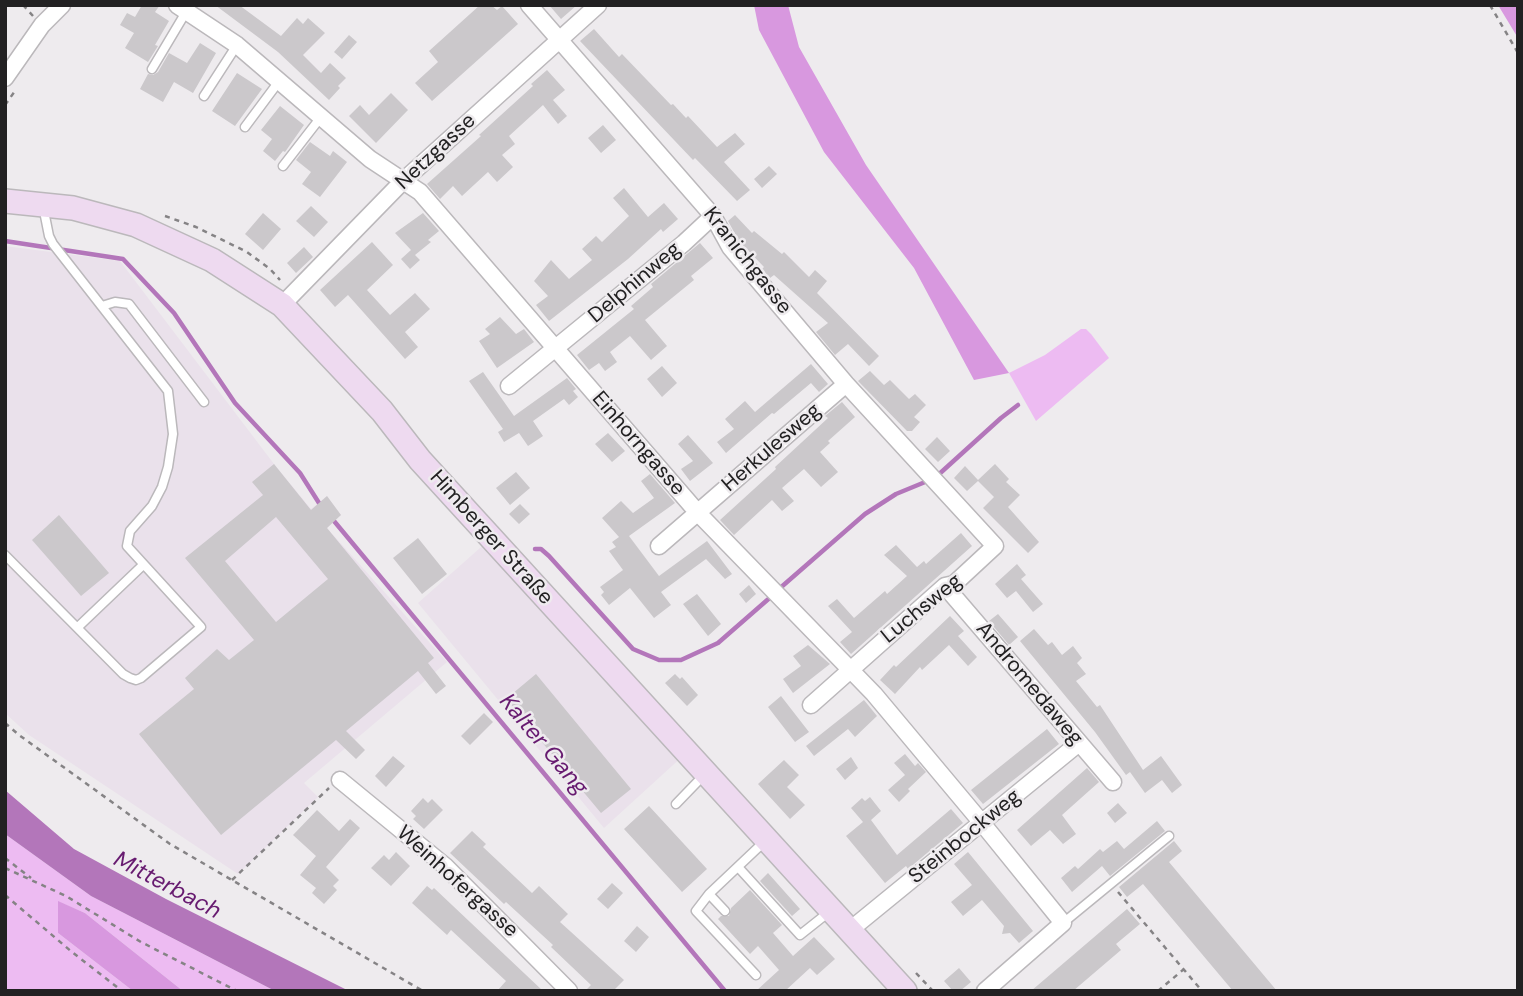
<!DOCTYPE html>
<html>
<head>
<meta charset="utf-8">
<style>
	body { margin:0 }
	#map { position:relative; width:1523px; height:996px; overflow:hidden; background:#eeebee; font-family:"DM Sans",sans-serif }
	canvas { display:block }
	.frame { position:absolute; inset:0; border:7px solid #222122; pointer-events:none }
</style>
</head>
<body>
<div id="map">
<canvas width="1523" height="996"></canvas>
<div class="frame"></div>
</div>
<script>
const context = document.querySelector('canvas').getContext('2d');
context.lineJoin = 'round';
function fill(path, color) { context.fillStyle = color; context.fill(path, 'evenodd'); }
const shape = rows => new Path2D(rows.map(r => 'M' + r).join(''));
function trace(path, color, width, dash) { context.strokeStyle = color; context.lineWidth = width; context.lineCap = dash ? 'butt' : 'round'; context.setLineDash(dash || []); context.stroke(path); }
function label(font, color, halo, rows, align = 'center') {
  context.font = font + ' "DM Sans",sans-serif'; context.lineWidth = 5; context.setLineDash([]); context.textBaseline = 'middle'; context.strokeStyle = halo; context.fillStyle = color; for (const [text, x, y, turn = 0] of rows) {
    context.save(); context.translate(x, y); context.rotate((+turn || 0) * Math.PI / 180); context.textAlign = isNaN(turn) ? turn : align; if (halo) context.strokeText(text, 0, 0); context.fillText(text, 0, 0); context.restore();
  }
}
fill(shape([
	[5,246,120,261,274,464,311,509,327,496,341,515,327,528,447,662,304,783,318,797,238,874,29,735,5,713],
	[489,540,684,755,604,828,418,603]
]), '#eae1eb');
fill(shape([
	[1081,329,1086,329,1091,334,1109,358,1036,421,1009,373,1045,355],
	[5,834,91,896,275,991,183,991,85,913,59,902,58,933,133,991,5,991]
]), '#edbbf2');
fill(shape([
	[754,5,788,5,799,47,866,165,1009,373,974,380,914,268,824,152,759,30],
	[1498,5,1518,5,1518,38],
	[58,901,85,913,183,991,133,991,58,933]
]), '#d898df');
fill(shape([
	[5,790,74,849,166,899,349,991,275,991,91,896,5,834]
]), '#b376ba');
trace(shape([
	[5,241,123,259,174,313,235,403,300,473,319,503],
	[937,476,1001,418,1018,405],
	[334,521,725,991],
	[535,549,541,549,549,556,633,649,659,660,681,660,718,643,773,595],
	[779,589,865,514,896,494,930,480]
]), '#b376ba', 4.5);
fill(shape([
	[142,5,160,5,155,12,169,21,155,45,158,46,148,62,125,48,134,33,120,25,127,13,135,17],
	[215,5,239,5,281,36,297,18,303,24,308,18,325,33,303,55,321,73,330,63,346,78,338,86,340,88,329,100,278,52],
	[480,5,491,5,497,10,502,6,518,24,432,101,415,83,438,62,429,51],
	[549,5,577,5,561,19],
	[594,29,619,57,622,54,671,105,673,104,686,118,688,116,717,147,735,133,745,144,724,162,750,190,737,201,695,158,693,160,580,41],
	[349,35,357,42,342,59,334,52],
	[200,43,216,53,193,93,174,82,163,102,140,89,148,74,153,75,158,72,169,53,187,63],
	[547,70,565,90,553,100,567,116,558,124,543,105,509,136,515,144,502,155,513,167,497,182,488,172,462,196,453,186,440,199,427,184,481,136,479,135,533,86,531,84],
	[237,73,262,89,235,126,212,111],
	[391,93,408,110,376,143,349,116,360,105,369,115],
	[280,106,304,125,285,152,283,151,275,161,263,151,272,139,261,130],
	[603,125,616,140,601,153,588,138],
	[310,142,330,156,333,151,347,162,320,197,302,184,311,172,296,160],
	[769,166,777,174,762,188,754,179],
	[624,188,648,217,664,203,678,219,663,232,661,229,628,259,549,321,536,305,548,296,534,281,551,260,569,279,592,260,582,249,596,236,602,242,629,216,613,198],
	[311,206,328,222,314,237,296,221],
	[263,213,281,229,263,250,245,234],
	[423,213,439,231,428,240,431,242,415,255,420,260,410,269,401,259,411,250,395,233],
	[735,215,752,233,754,231,782,254,784,252,809,277,815,270,827,281,817,293,879,356,869,366,848,344,835,355,816,332,828,323,774,275,770,278,762,269,764,267,739,241,728,221],
	[372,242,393,265,367,290,390,315,415,293,430,309,405,332,418,347,405,359,348,295,335,307,320,290],
	[700,243,713,258,691,276,694,280,645,320,667,346,651,360,630,336,610,352,617,362,605,371,599,363,589,370,577,355,634,309,631,306,653,287,651,284],
	[304,247,313,257,296,273,287,263],
	[500,317,516,334,524,329,534,342,497,368,479,341,490,334,485,329],
	[811,364,828,384,819,392,811,383,774,414,772,413,726,453,717,442,734,429,725,419,745,401,755,412],
	[662,366,677,383,662,397,647,379],
	[870,371,884,385,890,380,909,399,915,394,926,405,914,417,920,422,912,431,907,431,858,381],
	[483,372,514,416,567,378,576,389,573,391,578,397,569,405,564,399,533,421,543,436,528,446,519,433,504,442,498,432,503,429,469,381],
	[842,402,855,417,828,441,830,443,820,452,838,472,821,487,804,469,782,488,794,501,782,511,772,500,734,535,720,520,776,469,775,467,828,418,825,416],
	[608,433,625,451,612,462,595,444],
	[688,435,713,463,690,481,681,469,693,461,678,444],
	[937,437,950,451,938,462,925,449],
	[274,464,311,510,327,496,341,515,327,528,434,658,428,663,446,686,436,694,418,671,346,731,365,750,356,759,336,740,221,835,139,734,194,689,185,678,217,649,229,660,254,640,185,558,263,495,252,482],
	[276,517,328,579,276,622,225,561],
	[995,464,1009,479,1006,482,1020,495,1008,507,1039,542,1028,553,983,508,994,497,978,481,967,491,954,478,965,466,978,480],
	[516,472,530,488,510,505,496,488],
	[650,474,675,503,629,536,659,576,707,541,732,574,725,579,706,559,661,592,671,605,654,618,630,588,609,605,601,595,604,592,600,587,623,570,609,551,616,547,612,542,619,537,602,518,621,501,633,513,654,498,641,481],
	[520,504,530,514,519,524,509,514],
	[59,515,109,573,81,596,32,540],
	[961,533,972,546,851,654,840,642,852,632,828,606,837,599,854,618,885,591,887,594,907,576,884,555,896,545,917,567,924,561,926,564],
	[418,538,447,574,422,594,393,558],
	[1017,564,1026,575,1021,579,1043,604,1033,612,1016,591,1007,598,995,584],
	[749,585,756,594,746,603,739,594],
	[697,594,721,624,708,636,683,604],
	[998,614,1018,637,1009,645,989,621],
	[950,616,964,631,958,636,977,657,968,666,949,645,922,670,920,667,895,694,880,680,894,665,896,667],
	[1034,629,1048,645,1052,642,1062,655,1073,646,1082,658,1077,663,1086,674,1076,681,1097,707,1100,705,1143,770,1161,756,1182,785,1172,793,1162,780,1145,793,1130,772,1126,775,1095,732,1020,641],
	[808,645,830,664,793,693,783,679,801,666,793,656],
	[536,674,631,789,601,813,506,699],
	[675,674,680,679,682,677,698,695,687,706,665,683],
	[781,696,809,732,795,742,768,707],
	[864,700,877,716,855,737,848,729,814,756,806,746],
	[484,713,493,722,470,745,461,736],
	[1047,729,1059,744,983,804,971,790],
	[905,754,915,766,918,763,926,772,908,789,910,791,899,802,888,790,905,775,894,763],
	[393,756,405,766,386,787,375,776],
	[851,757,858,768,845,780,836,769],
	[784,760,799,775,787,787,805,805,790,819,758,784],
	[1087,768,1099,782,1062,815,1076,834,1063,844,1050,830,1031,846,1017,830],
	[870,797,881,811,871,820,897,855,951,809,963,823,908,869,906,866,885,883,846,836,863,822,851,808,862,798,865,801],
	[423,798,428,803,432,799,443,810,424,829,413,819,416,816,411,811],
	[1118,803,1127,813,1115,823,1107,813],
	[649,806,707,869,682,892,624,829],
	[317,810,339,831,350,819,360,828,326,867,339,880,333,886,337,890,324,904,312,893,316,888,300,875,316,856,293,835],
	[1157,821,1165,831,1110,876,1102,866,1072,892,1061,878,1075,866,1078,869,1100,849,1103,852,1117,841,1124,849],
	[472,831,486,844,483,847,532,893,539,886,568,914,560,922,624,980,613,991,585,991,591,985,551,947,553,945,506,902,504,904,450,853],
	[1174,841,1182,851,1169,862,1277,991,1233,991,1143,884,1127,897,1119,887],
	[396,852,410,866,391,886,371,868,384,855,389,860],
	[968,852,1033,931,1019,943,1010,933,1002,934,1004,926,982,900,963,916,951,902,972,885,954,864],
	[768,873,800,909,792,916,760,881],
	[612,883,623,893,608,909,597,899],
	[427,886,432,890,434,888,543,991,497,991,506,981,451,930,447,935,412,903],
	[750,890,782,925,773,933,793,956,814,937,835,959,817,975,810,968,785,991,756,991,779,970,758,946,750,954,718,919,721,916,729,916,731,908],
	[1127,909,1140,924,1116,944,1121,950,1073,991,1031,991],
	[637,926,649,937,636,952,624,941],
	[959,968,971,982,960,991,953,991,944,981]
]), '#cbc8cb');
const lane = shape([
	[152,69,186,12],
	[204,96,237,45],
	[245,127,280,80],
	[283,166,321,117],
	[102,306,115,302,129,304,204,402],
	[5,555,123,674,130,678,136,680,141,678,201,627,127,546,130,531,152,506,162,487,168,467,173,434,168,391,53,244,49,236,43,206],
	[78,627,143,565],
	[676,804,704,775],
	[738,867,800,935,829,912],
	[709,894,725,911],
	[1063,923,1169,836],
	[756,975,696,911,709,894,765,841]
]);
const street = shape([
	[177,5,237,45,370,159,420,192,698,513,874,694,982,823,1063,923,985,991],
	[529,5,713,216,730,247,846,384,995,546,954,584,945,586,811,705],
	[5,78,42,25,62,5],
	[282,305,403,181,598,5],
	[509,386,684,243,713,216],
	[659,546,846,384],
	[945,586,1113,782],
	[340,780,445,866,569,991],
	[850,930,1079,743]
]);
const secondary = shape([
	[5,201,73,208,136,225,212,260,282,305,382,411,420,460,905,991]
]);
trace(lane, '#bbb8bb', 11);
trace(street, '#bbb8bb', 19);
trace(secondary, '#bbb8bb', 26);
trace(shape([
	[23,5,33,16],
	[1490,5,1518,53],
	[5,105,15,91],
	[165,216,196,227,247,252,270,269,280,280],
	[5,723,19,735,170,844,423,991],
	[5,858,31,878],
	[5,868,66,896,141,942,237,991],
	[232,880,329,788],
	[1118,892,1202,991],
	[5,895,72,952,122,991],
	[916,973,933,991],
	[1158,991,1184,969]
]), '#858385', 2.5, [5, 5]);
trace(lane, '#fff', 8);
trace(street, '#fff', 16);
trace(secondary, '#eedaf0', 23);
label('21px', '#222122', '#eeebee', [
	["Netzgasse",436,152,-43],
	["Kranichgasse",747,261,52],
	["Delphinweg",635,283,-40],
	["Einhorngasse",638,444,49],
	["Herkulesweg",772,448,-41],
	["Himberger Straße",491,538,48],
	["Luchsweg",922,609,-39],
	["Andromedaweg",1029,684,50],
	["Steinbockweg",965,837,-39],
	["Weinhofergasse",457,882,42]
]);
label('italic 23px', '#671b70', '#eeebee', [
	["Kalter Gang",543,745,50],
	["Mitterbach",167,886,28]
]);
</script>
</body>
</html>
